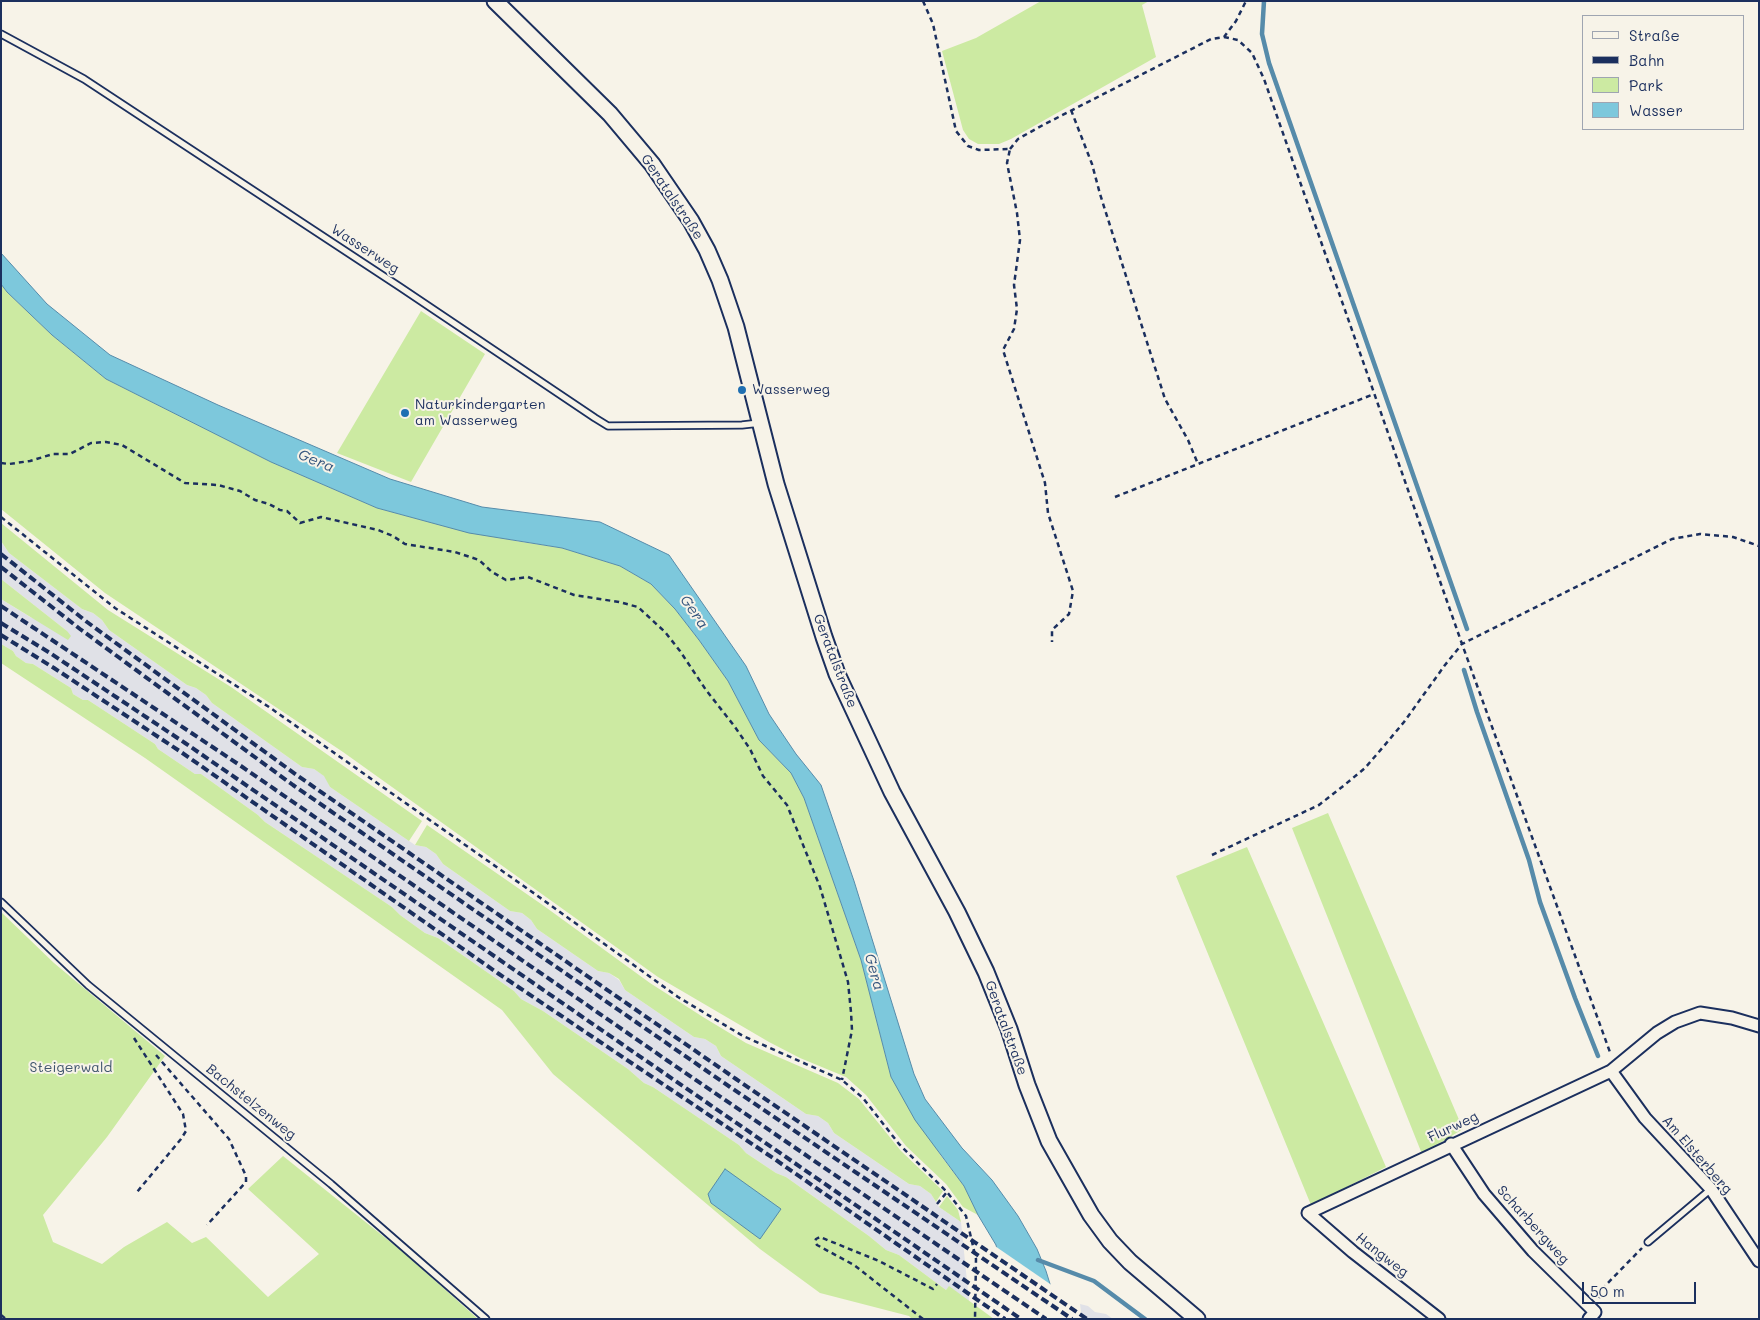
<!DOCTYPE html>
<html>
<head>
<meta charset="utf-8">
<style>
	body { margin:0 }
	#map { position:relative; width:1760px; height:1320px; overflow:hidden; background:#f7f3e8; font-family:Mali,sans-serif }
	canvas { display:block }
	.frame { position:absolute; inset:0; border:2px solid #1b2f5e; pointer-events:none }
	.legend { position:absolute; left:1582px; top:15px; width:162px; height:115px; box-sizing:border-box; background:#f7f3e8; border:1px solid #9fa5b1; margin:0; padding:6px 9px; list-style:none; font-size:15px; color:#1b2f5e }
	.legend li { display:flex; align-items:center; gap:10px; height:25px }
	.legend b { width:25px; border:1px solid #9fa5b1 }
	.scale { position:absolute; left:1582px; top:1282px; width:114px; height:22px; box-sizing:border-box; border:2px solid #1b2f5e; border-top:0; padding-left:6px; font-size:15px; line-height:18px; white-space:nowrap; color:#1b2f5e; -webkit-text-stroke:4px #f7f3e8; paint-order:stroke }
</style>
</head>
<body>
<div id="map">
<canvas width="1760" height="1320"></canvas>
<div class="frame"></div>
<ul class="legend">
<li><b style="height:6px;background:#f7f3e8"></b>Straße</li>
<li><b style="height:6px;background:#1b2f5e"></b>Bahn</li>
<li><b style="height:14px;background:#cceaa2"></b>Park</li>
<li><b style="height:14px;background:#7dc8dc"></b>Wasser</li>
</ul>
<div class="scale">50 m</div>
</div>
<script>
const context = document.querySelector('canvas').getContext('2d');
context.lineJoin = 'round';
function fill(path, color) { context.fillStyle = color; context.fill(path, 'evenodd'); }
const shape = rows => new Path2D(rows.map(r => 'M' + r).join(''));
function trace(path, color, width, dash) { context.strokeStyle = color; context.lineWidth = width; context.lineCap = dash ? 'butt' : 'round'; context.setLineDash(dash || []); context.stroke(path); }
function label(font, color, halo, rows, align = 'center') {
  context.font = font + ' Mali,sans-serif'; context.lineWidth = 4; context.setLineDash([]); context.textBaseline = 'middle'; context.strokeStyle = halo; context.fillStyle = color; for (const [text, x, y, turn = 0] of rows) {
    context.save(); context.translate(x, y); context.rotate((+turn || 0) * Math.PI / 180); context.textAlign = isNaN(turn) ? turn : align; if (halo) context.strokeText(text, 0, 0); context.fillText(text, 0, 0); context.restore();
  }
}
fill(shape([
	[1,541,9,553,82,609,93,613,102,620,109,630,187,685,196,688,206,695,212,703,302,767,314,769,325,776,330,787,415,845,426,847,436,854,443,864,510,911,522,913,531,920,537,929,598,971,609,973,619,980,625,990,694,1037,705,1039,716,1046,721,1056,806,1114,818,1116,828,1123,834,1133,909,1184,920,1186,931,1194,939,1207,961,1222,969,1301,949,1287,946,1290,899,1255,886,1250,869,1236,786,1177,776,1173,746,1153,739,1145,653,1087,644,1083,628,1069,543,1011,521,999,514,991,438,938,425,933,400,915,392,907,265,822,258,815,201,774,195,774,158,749,155,744,88,700,83,700,73,694,71,688,33,664,26,663,16,656,13,651,1,644,1,599,30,617,67,631,1,579],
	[1080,1304,1088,1306,1095,1312,1106,1314,1113,1319,1082,1319]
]), '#e0e1e7');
fill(shape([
	[1041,1,1149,1,1142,5,1156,57,1011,139,999,144,978,144,969,139,963,130,942,51,976,38],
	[1,284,7,292,52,335,106,379,271,462,377,508,429,522,516,541,562,548,620,566,651,584,675,609,699,640,728,681,759,740,791,773,804,798,861,960,891,1077,941,1156,964,1186,978,1215,963,1207,946,1184,906,1146,866,1095,846,1077,800,1058,769,1042,658,977,343,752,105,593,1,509],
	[421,311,485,354,411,482,337,453],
	[1,523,108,610,231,687,422,821,409,841,330,787,324,776,314,769,302,767,212,703,206,695,196,688,187,685,109,630,102,620,93,613,82,609,9,553,1,541],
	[1,579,67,631,71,636,68,640,1,599],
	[1,644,13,651,16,656,26,663,33,664,71,688,73,694,83,700,88,700,155,744,158,749,195,774,201,774,258,815,265,822,392,907,400,915,425,933,438,938,514,991,521,999,543,1011,628,1069,644,1083,653,1087,739,1145,746,1153,776,1173,786,1177,869,1236,886,1250,899,1255,946,1290,949,1286,994,1319,912,1319,909,1316,820,1293,760,1249,553,1074,502,1010,145,758,1,663],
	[1328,813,1463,1129,1422,1154,1292,828],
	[427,825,544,906,650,983,703,1017,746,1043,838,1083,859,1099,901,1151,943,1191,936,1202,931,1194,920,1186,909,1184,834,1133,828,1123,818,1116,806,1114,721,1056,716,1046,705,1039,694,1037,625,990,619,979,609,973,598,971,537,929,531,920,522,913,510,911,443,864,436,854,426,847,415,845],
	[1247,847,1386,1167,1311,1205,1176,876],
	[1,912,54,963,165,1056,107,1137,43,1215,53,1242,102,1264,124,1247,167,1222,192,1243,206,1237,268,1297,319,1254,248,1189,283,1156,403,1252,478,1319,1,1319],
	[947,1196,958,1210,961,1222,939,1207]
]), '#cceaa2');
const water = shape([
	[1,253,47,304,110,355,218,405,390,479,482,507,600,522,669,555,746,666,769,714,796,754,821,785,854,881,914,1074,925,1099,962,1148,992,1180,1018,1216,1037,1249,1046,1271,1055,1300,1009,1319,996,1245,978,1215,964,1186,915,1120,891,1077,861,960,804,798,791,773,759,740,728,681,699,640,675,609,651,584,620,566,562,548,469,533,377,508,271,462,106,379,52,335,7,292,1,284,1,253],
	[725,1169,781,1209,760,1239,711,1203,708,1194,725,1169]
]);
fill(water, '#7dc8dc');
trace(water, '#568baa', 1);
fill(shape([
	[992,1244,1053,1286,1060,1319,1007,1319]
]), '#f7f3e8');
trace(shape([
	[1264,1,1262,34,1269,63,1467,629],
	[1464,670,1477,712,1529,860,1540,902,1575,998,1598,1056],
	[1038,1260,1094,1281,1145,1319]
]), '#568baa', 4.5);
const service = shape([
	[1,34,84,79,400,287,595,418,608,426,742,425,760,423],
	[1,902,88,985,331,1184,486,1319],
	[1648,1242,1711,1189]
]);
const minor = shape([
	[1611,1071,1645,1118,1711,1189,1759,1261],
	[1451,1144,1484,1194,1533,1251,1595,1312,1589,1319],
	[1439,1319,1353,1252,1308,1213,1611,1071,1657,1033,1675,1022,1700,1013,1732,1018,1759,1026]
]);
const tertiary = shape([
	[495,1,610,114,652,164,691,221,707,250,720,280,736,327,776,484,824,637,837,674,892,792,957,912,986,972,1009,1029,1027,1085,1049,1141,1091,1215,1110,1241,1130,1262,1197,1319]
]);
trace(service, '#1b2f5e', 9);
trace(minor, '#1b2f5e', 15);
trace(tertiary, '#1b2f5e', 19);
trace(shape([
	[923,1,933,24,956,131,968,146,979,150,1010,149,1007,163,1017,213,1020,240,1014,285,1017,309,1014,329,1003,350,1045,483,1048,513,1073,591,1069,614,1052,630,1052,642],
	[1224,37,1238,40,1252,53,1264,79,1462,644,1611,1055],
	[1071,110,1092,164,1100,194,1165,399,1188,440,1198,464],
	[1010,149,1018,139,1043,125,1211,39,1224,37,1236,21,1246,1],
	[1,463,9,464,30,461,53,454,70,454,91,443,106,442,122,445,185,483,218,485,240,491,255,500,269,504,280,510,287,511,300,523,321,517,378,530,393,536,405,544,455,552,479,560,492,572,506,580,528,577,574,595,619,602,638,607,665,632,680,651,706,690,735,727,750,749,763,776,787,805,820,887,848,982,851,1012,852,1030,842,1080],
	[1115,497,1374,394],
	[1,517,115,608,269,707,535,894,678,997,743,1036,842,1080,863,1098,899,1144,947,1192,966,1216,976,1259,975,1319],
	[1212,855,1319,805,1342,787,1365,768,1384,746,1404,722,1445,665,1462,644,1672,539,1700,534,1733,537,1759,546],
	[134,1038,183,1114,186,1131,181,1139,137,1192],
	[156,1055,229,1139,246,1176,246,1182,207,1225],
	[937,1204,947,1192],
	[1599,1298,1603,1288,1642,1248],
	[1,1315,6,1319],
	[923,1319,854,1265,817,1245,815,1242,816,1239,820,1237,879,1261,933,1289,937,1284]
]), '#1b2f5e', 2.5, [5, 4]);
trace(service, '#f7f3e8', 5.5);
trace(minor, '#f7f3e8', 11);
trace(tertiary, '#f7f3e8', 15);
trace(shape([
	[1,554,87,622,298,776,736,1079,1087,1319],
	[1,567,80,629,293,785,730,1087,1072,1319],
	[1,606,241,766,668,1061,1046,1319],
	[1,623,50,653,185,743,1021,1319],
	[1,635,54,668,181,752,499,974,773,1158,1005,1319]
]), '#1b2f5e', 4, [8, 4]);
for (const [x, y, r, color] of [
	[742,390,5,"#1f6fb2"],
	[405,413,5,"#1f6fb2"]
]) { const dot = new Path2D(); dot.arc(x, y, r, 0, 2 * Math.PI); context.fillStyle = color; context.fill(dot); trace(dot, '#f7f3e8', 2); }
label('14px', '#1b2f5e', '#f7f3e8', [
	["Geratalstraße",672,197,56],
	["Wasserweg",365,249,33],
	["Geratalstraße",835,661,69],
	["Geratalstraße",1006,1028,70],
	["Bachstelzenweg",251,1102,39],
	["Flurweg",1453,1127,-25],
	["Am Elsterberg",1697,1155,49],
	["Scharbergweg",1533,1225,48],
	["Hangweg",1382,1255,38]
]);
label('14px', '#1b2f5e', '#f7f3e8', [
	["Wasserweg",752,390],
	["Naturkindergarten",415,405],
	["am Wasserweg",415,421]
], 'left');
label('14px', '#3e546c', '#f7f3e8', [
	["Steigerwald",71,1068]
]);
label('italic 15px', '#34557e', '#f7f3e8', [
	["Gera",316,461,22],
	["Gera",694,612,55],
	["Gera",874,972,74]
]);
</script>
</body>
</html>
